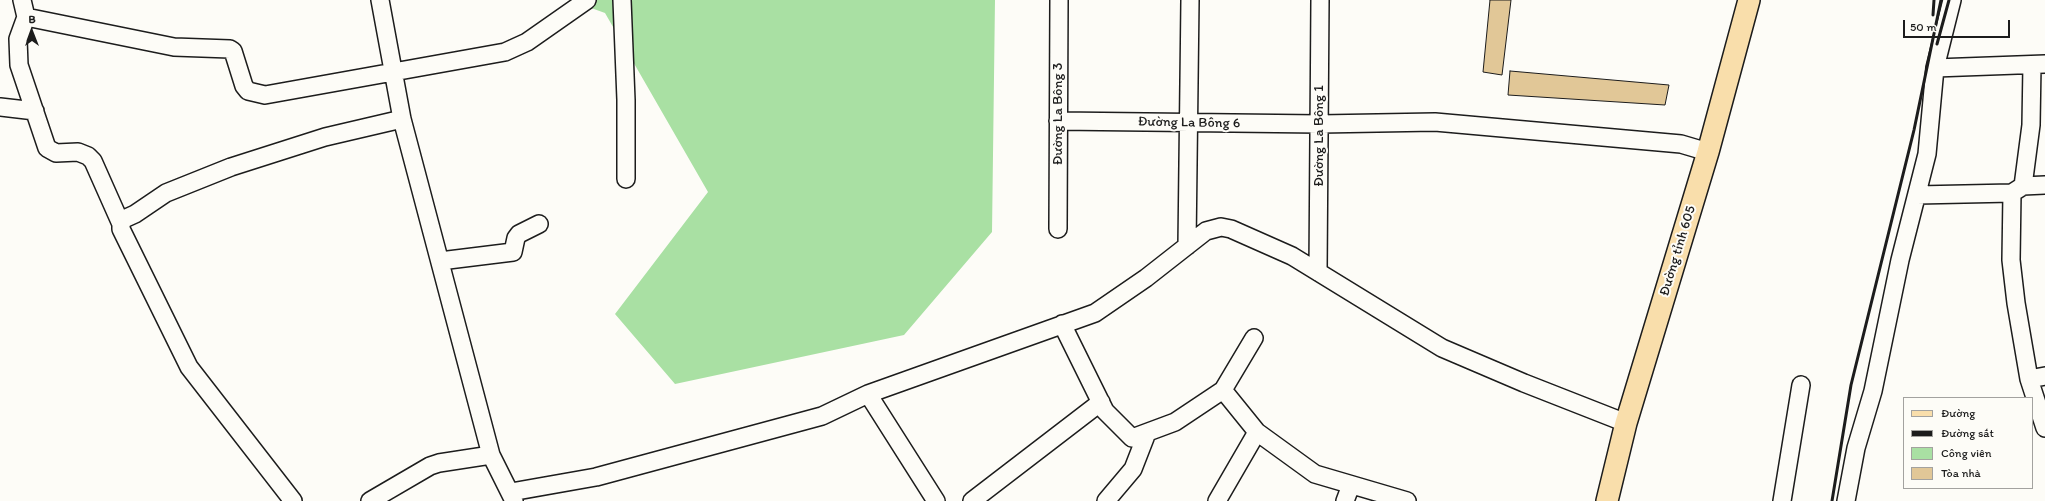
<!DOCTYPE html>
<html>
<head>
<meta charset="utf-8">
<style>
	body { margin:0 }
	#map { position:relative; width:2045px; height:501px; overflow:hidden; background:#fdfcf7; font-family:Itim,sans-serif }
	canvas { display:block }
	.legend { position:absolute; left:1903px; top:397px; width:130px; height:92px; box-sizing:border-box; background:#fdfcf7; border:1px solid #a3a29f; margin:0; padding:5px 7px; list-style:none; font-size:12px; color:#1c1c1c }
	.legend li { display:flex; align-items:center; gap:8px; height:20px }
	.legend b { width:20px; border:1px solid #a3a29f }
	.north { position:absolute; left:12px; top:12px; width:40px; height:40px; -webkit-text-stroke:3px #fdfcf7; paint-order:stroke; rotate:0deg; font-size:11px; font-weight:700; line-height:16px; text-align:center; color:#1c1c1c }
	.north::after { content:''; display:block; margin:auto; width:14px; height:18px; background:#1c1c1c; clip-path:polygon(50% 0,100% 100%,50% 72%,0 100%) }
	.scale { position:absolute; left:1903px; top:20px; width:107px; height:18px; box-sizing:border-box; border:2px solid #1c1c1c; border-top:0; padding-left:5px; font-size:12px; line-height:14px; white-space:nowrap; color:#1c1c1c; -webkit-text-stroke:3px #fdfcf7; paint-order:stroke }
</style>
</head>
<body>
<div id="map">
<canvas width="2045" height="501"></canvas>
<ul class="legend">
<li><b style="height:5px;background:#f9deab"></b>Đường</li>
<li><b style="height:5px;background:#1c1c1c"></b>Đường sắt</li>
<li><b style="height:11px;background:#a9e0a3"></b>Công viên</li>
<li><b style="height:11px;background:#e1c797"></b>Tòa nhà</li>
</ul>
<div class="north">B</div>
<div class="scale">50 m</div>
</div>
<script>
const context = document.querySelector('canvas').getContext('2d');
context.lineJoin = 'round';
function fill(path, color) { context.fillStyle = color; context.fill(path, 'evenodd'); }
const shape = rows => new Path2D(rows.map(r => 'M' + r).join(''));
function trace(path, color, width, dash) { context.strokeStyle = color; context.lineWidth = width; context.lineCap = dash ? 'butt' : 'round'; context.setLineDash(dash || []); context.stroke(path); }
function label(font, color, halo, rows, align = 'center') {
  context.font = font + ' Itim,sans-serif'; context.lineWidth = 4; context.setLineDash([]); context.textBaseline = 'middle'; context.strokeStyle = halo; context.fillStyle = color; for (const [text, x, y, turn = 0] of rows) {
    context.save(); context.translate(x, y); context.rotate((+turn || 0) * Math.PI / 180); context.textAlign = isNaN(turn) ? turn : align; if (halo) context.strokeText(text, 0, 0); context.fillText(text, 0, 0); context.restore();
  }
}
fill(shape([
	[569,0,995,0,992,232,904,335,675,384,615,314,708,192,605,13]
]), '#a9e0a3');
const building = shape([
	[1490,0,1511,0,1502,75,1483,72,1490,0],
	[1510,71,1669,85,1665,105,1508,95,1510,71]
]);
fill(building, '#e1c797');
trace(building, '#1c1c1c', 1);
const minor = shape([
	[22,0,26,17,18,39,19,65,47,148,56,153,78,152,88,156,93,161,121,224],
	[380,0,402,119,491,455,514,501],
	[622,0,626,100,626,179],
	[26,17,174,47,230,49,233,51,244,86,248,91,265,95,505,52,527,42,587,0],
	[1935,68,2045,64],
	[0,107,35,111],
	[1058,121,1320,124,1435,122,1681,144,1708,152],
	[2045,185,2023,186,2012,193,2011,260,2016,303,2029,379,2045,428],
	[2023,186,2031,125,2032,65],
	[1917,195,2012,193],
	[1058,229,1059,0],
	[1187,246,1190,0],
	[440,261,513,252,516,238,519,234,539,224],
	[1318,272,1320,0],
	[1062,324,1105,411,1132,438,1175,422,1223,390,1254,338],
	[2029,379,2045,376],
	[1223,390,1257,432,1315,474,1407,501],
	[868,394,936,501],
	[511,492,596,477,822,416,868,394,1095,313,1146,278,1206,231,1221,227,1231,229,1292,256,1442,348,1524,383,1626,423],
	[293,501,189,367,121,229,121,224,124,219,135,214,166,193,231,167,325,137,402,119],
	[370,501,430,466,439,463,491,455],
	[972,501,1101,402],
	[1106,501,1133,469,1147,433],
	[1217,501,1257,432],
	[1345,501,1351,485],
	[1782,501,1801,385],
	[1846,501,1856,448,1873,391,1900,260,1927,154,1935,68,1952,0]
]);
const major = shape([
	[1607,501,1626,423,1708,152,1749,0]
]);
trace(minor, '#1c1c1c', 20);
trace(major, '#1c1c1c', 24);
trace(minor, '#fdfcf7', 17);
trace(major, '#f9deab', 21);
trace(shape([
	[1933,15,1934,0],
	[1937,44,1949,0],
	[1832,501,1851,385,1914,130,1941,0]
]), '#1c1c1c', 3);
label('14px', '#1c1c1c', '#fdfcf7', [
	["Đường La Bông 3",1058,114,-90],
	["Đường La Bông 6",1189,123,1],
	["Đường La Bông 1",1319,136,-90],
	["Đường tỉnh 605",1678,251,-73]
]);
</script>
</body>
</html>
